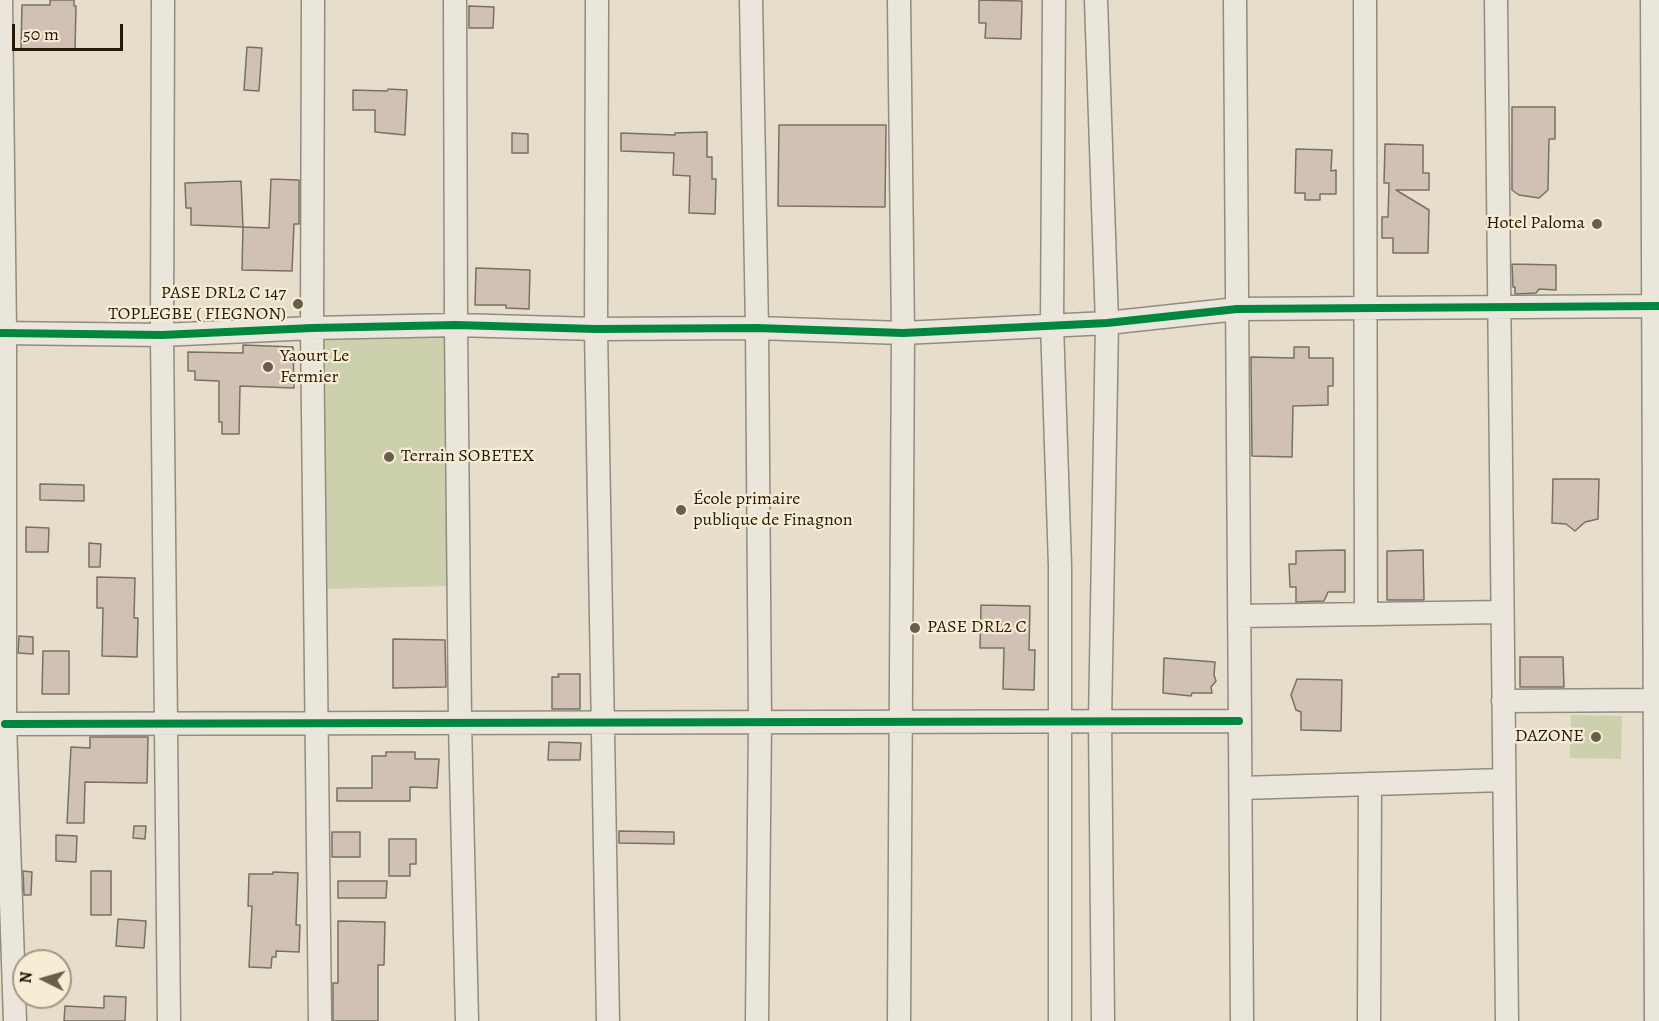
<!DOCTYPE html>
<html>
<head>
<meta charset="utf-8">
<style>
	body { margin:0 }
	#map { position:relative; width:1659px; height:1021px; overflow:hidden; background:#e6deca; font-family:Alegreya,serif }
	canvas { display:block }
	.north { position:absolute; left:12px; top:949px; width:60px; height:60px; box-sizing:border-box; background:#f7edd4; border:2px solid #a39882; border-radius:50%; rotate:275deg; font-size:16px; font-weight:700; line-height:24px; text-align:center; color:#261808 }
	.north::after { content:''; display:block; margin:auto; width:21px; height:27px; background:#695d4c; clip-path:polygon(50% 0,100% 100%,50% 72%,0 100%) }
	.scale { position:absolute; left:12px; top:24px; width:111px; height:27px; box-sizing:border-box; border:3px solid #261808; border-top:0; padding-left:8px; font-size:18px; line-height:21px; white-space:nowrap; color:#261808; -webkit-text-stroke:4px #f7edd4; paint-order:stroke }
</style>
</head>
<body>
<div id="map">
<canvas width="1659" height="1021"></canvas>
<div class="north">N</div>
<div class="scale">50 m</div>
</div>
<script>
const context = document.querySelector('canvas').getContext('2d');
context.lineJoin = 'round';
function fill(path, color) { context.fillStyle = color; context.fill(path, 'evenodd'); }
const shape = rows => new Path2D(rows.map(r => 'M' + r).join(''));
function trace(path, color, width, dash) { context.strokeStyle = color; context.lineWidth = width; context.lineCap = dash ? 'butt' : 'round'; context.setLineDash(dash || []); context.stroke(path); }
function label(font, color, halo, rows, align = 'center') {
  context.font = font + ' Alegreya,serif'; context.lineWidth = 4.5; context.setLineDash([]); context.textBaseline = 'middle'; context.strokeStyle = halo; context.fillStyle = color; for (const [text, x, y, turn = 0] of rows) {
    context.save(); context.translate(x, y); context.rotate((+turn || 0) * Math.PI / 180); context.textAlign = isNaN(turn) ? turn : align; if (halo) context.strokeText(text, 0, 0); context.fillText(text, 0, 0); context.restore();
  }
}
fill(shape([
	[457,327,452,586,322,589,324,328],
	[1571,715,1622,716,1621,759,1570,758]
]), '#cdd0ac');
const building = shape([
	[50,0,74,0,74,6,76,6,75,50,21,49,22,5,50,5,50,0],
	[979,0,1022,1,1021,39,985,38,986,23,979,23,979,0],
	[469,6,494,7,493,28,469,28,469,6],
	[247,47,262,48,259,91,244,90,247,47],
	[388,89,407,90,405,135,375,132,375,110,353,110,353,90,387,91,388,89],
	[1512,107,1555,107,1555,139,1549,139,1548,190,1539,198,1519,195,1512,190,1512,107],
	[779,125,886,125,885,207,778,206,779,125],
	[707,132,707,157,712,157,712,179,716,179,715,214,689,213,690,176,673,175,674,153,621,151,621,133,675,135,675,133,707,132],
	[512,133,528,134,528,153,512,153,512,133],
	[1385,144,1423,145,1423,173,1429,173,1429,190,1396,190,1429,210,1428,253,1393,253,1393,238,1382,238,1382,217,1388,217,1389,183,1384,183,1385,144],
	[1296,149,1332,150,1331,171,1336,170,1336,194,1320,194,1320,200,1305,200,1305,193,1295,193,1296,149],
	[271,179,299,180,299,224,294,224,292,271,242,270,243,227,269,228,271,179],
	[241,181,243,227,191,225,191,208,186,208,185,183,241,181],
	[1512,264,1556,265,1556,290,1539,289,1536,293,1515,294,1515,287,1513,287,1512,264],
	[476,268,530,270,529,309,506,308,506,305,475,305,476,268],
	[243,345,293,347,294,388,240,386,239,434,222,434,222,422,219,422,219,381,195,380,195,371,188,371,188,352,243,353,243,345],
	[1294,347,1309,347,1309,358,1333,358,1333,386,1328,386,1328,405,1293,406,1292,457,1252,456,1251,357,1294,358,1294,347],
	[1553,479,1599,479,1598,519,1585,522,1575,531,1566,524,1552,523,1553,479],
	[40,484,84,485,84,501,40,500,40,484],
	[26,527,49,528,48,552,26,552,26,527],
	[89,543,101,544,100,567,89,567,89,543],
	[1345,550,1345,592,1328,592,1324,601,1296,602,1296,587,1290,587,1289,564,1296,564,1296,551,1345,550],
	[1423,550,1424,600,1387,600,1387,551,1423,550],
	[97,577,135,578,134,618,138,618,137,657,102,656,103,608,97,608,97,577],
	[981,605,1030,606,1029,650,1035,650,1034,690,1003,689,1004,648,980,648,981,605],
	[19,636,33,637,33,654,18,653,19,636],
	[393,639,445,640,446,687,393,688,393,639],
	[43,651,69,651,69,694,42,694,43,651],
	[1520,657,1563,657,1564,687,1520,687,1520,657],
	[1164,658,1215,662,1214,675,1216,681,1211,687,1212,693,1192,693,1191,696,1163,693,1164,658],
	[558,674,580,674,580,709,552,709,552,677,559,677,558,674],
	[1297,679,1342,680,1341,731,1301,730,1301,712,1296,710,1291,695,1297,679],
	[90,737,148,737,147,783,85,782,84,823,67,823,71,747,90,748,90,737],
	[549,742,581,743,580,760,548,760,549,742],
	[386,752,415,752,415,759,439,759,437,788,410,787,410,801,337,801,337,788,372,788,372,756,386,756,386,752],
	[134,826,146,826,145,839,133,838,134,826],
	[619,831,674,832,674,844,619,843,619,831],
	[332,832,360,832,360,857,332,857,332,832],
	[56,835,77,836,76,862,56,861,56,835],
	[389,839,416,839,416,864,410,864,410,876,389,876,389,839],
	[23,871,32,872,31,895,24,895,23,871],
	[91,871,111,871,111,915,91,915,91,871],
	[273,872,298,873,296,925,300,925,299,952,276,951,276,957,272,957,271,968,249,967,252,906,248,906,249,874,273,874,273,872],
	[338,881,387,881,386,898,338,898,338,881],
	[118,919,146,921,144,948,116,946,118,919],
	[338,921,385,922,384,965,378,965,378,1021,333,1021,333,983,338,983,338,921],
	[104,996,126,997,125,1021,64,1021,65,1006,104,1008,104,996]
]);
fill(building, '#d1c0b4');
trace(building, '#777165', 1.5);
const minor = shape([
	[1,0,5,333,5,724,15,1021],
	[163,0,162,335,169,1021],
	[313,0,312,328,320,1021],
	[455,0,456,325,460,723,467,1021],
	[597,0,596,329,608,1021],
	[751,0,757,328,760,722,757,1021],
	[899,0,903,333,899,1021],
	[1054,0,1052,324,1060,566,1060,1021],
	[1096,0,1107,323,1100,721,1103,1021],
	[1235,0,1242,1021],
	[1365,0,1366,614],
	[1496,0,1507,1021],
	[1652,0,1656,1021],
	[0,333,162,335,312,328,456,325,596,329,757,328,903,333,1107,323,1237,309,1659,306],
	[1239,616,1502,612],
	[1503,701,1655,700],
	[5,724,1239,721],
	[1241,788,1504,780],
	[1369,1021,1370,784]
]);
trace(minor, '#928c7f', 25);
trace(minor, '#ebe6dc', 22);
trace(shape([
	[0,333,162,335,312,328,456,325,596,329,757,328,903,333,1107,323,1237,309,1659,306],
	[5,724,1239,721]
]), '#00873e', 8);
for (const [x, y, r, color] of [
	[1597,224,6,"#695d4c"],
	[298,304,6,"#695d4c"],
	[268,367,6,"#695d4c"],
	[389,457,6,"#695d4c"],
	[681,510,6,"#695d4c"],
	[915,628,6,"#695d4c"],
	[1596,737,6,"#695d4c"]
]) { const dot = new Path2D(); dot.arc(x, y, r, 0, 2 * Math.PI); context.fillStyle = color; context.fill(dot); trace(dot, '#f7edd4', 2); }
label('18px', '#261808', '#f7edd4', [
	["Hotel Paloma",1585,224,"right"],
	["PASE DRL2 C 147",286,294,"right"],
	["TOPLEGBE ( FIEGNON)",286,315,"right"],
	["Yaourt Le",280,357],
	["Fermier",280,378],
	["Terrain SOBETEX",401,457],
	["École primaire",693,500],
	["publique de Finagnon",693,521],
	["PASE DRL2 C",927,628],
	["DAZONE",1584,737,"right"]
], 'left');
</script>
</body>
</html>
